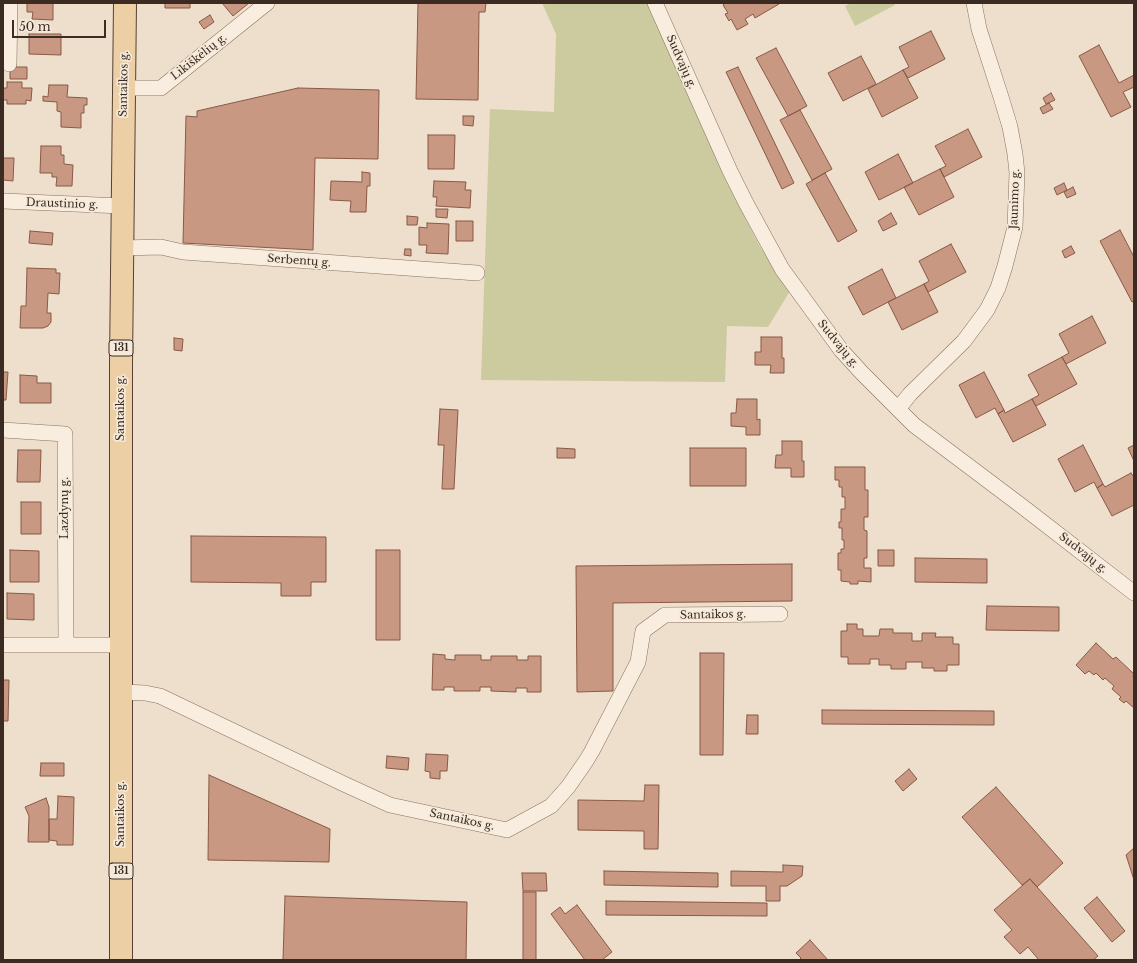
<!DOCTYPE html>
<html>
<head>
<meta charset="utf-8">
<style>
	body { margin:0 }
	#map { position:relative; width:1137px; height:963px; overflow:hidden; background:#eddfcb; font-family:"Libre Baskerville",serif }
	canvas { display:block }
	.frame { position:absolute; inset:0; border:4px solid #3b2b22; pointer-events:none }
	.scale { position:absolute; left:12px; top:20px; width:94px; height:18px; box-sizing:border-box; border:2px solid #3b2b22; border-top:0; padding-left:5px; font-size:12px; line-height:14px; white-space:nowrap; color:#3b2b22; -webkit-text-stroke:3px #f5eada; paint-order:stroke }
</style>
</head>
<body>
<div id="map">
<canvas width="1137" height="963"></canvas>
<div class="frame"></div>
<div class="scale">50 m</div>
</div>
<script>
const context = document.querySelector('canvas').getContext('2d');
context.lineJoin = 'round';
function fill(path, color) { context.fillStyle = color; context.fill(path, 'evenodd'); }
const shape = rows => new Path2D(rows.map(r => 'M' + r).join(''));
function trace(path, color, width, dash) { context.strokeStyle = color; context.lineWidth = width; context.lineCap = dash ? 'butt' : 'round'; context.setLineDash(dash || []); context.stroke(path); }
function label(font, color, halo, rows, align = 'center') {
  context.font = font + ' "Libre Baskerville",serif'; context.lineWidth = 3.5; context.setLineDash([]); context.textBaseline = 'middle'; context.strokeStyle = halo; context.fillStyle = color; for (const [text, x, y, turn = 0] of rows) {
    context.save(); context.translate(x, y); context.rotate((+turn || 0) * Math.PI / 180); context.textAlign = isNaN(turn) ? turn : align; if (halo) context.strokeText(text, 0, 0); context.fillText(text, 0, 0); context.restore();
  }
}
fill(shape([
	[542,3,647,3,727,183,759,245,790,291,768,327,727,326,725,382,481,380,490,109,554,112,556,34],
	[851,3,894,3,895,5,855,26,845,6]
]), '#cbcb9f');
const building = shape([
	[27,3,53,3,53,20,32,19,33,12,27,12,27,3],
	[165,3,190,3,190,8,165,8,165,3],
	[222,3,249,3,233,16,222,3],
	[418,3,486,3,485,12,479,12,478,100,416,99,418,3],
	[725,3,778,3,779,4,755,18,753,14,745,19,748,24,737,30,731,19,729,21,725,14,728,13,723,5,725,3],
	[210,15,214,22,204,29,199,22,210,15],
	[931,31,945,59,908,78,903,70,909,67,899,47,931,31],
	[29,34,61,34,61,55,29,54,29,34],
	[1099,45,1119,83,1134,75,1134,87,1123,92,1131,107,1111,117,1079,56,1099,45],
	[776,48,807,106,788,116,756,58,776,48],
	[861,56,876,84,843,101,828,73,861,56],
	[10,67,27,67,27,79,10,79,10,67],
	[738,67,794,183,782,189,726,72,738,67],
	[903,70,918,98,882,117,868,89,903,70],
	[7,82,22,82,22,88,32,88,31,101,26,100,26,104,7,104,7,100,3,100,3,88,7,88,7,82],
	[49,85,68,85,67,97,87,98,87,105,84,105,84,113,81,113,81,128,61,127,61,112,57,111,57,102,43,101,43,96,48,97,49,85],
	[298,88,379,90,378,159,315,158,313,250,183,243,186,116,197,117,197,111,298,88],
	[1051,93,1055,100,1046,104,1043,98,1051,93],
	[1049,103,1053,109,1043,114,1040,108,1049,103],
	[800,110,832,169,812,180,780,120,800,110],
	[463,116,474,116,473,126,463,125,463,116],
	[968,129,982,157,944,177,940,169,946,166,935,146,968,129],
	[428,135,455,135,454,169,428,169,428,135],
	[41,146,61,146,61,155,64,155,64,164,73,165,72,186,56,186,57,177,52,177,52,173,40,173,41,146],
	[898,154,913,183,879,200,865,172,898,154],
	[3,158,14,158,13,181,3,180,3,158],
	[940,169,954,197,919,215,904,187,940,169],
	[362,172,370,173,370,186,367,186,366,212,350,212,351,201,330,200,331,181,362,182,362,172],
	[825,173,857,231,838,242,806,184,825,173],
	[434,181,466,182,465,190,471,190,470,208,436,206,437,197,433,197,434,181],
	[1064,183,1067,190,1057,195,1054,188,1064,183],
	[1073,187,1076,194,1067,198,1064,192,1073,187],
	[436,209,448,209,447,218,436,217,436,209],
	[891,213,897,224,883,231,878,221,891,213],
	[407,216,418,217,417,225,407,225,407,216],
	[456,221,473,221,473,241,456,241,456,221],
	[427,223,449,224,448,254,426,253,427,245,419,245,419,227,427,228,427,223],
	[1120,230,1134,257,1134,301,1132,302,1100,241,1120,230],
	[30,231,53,233,52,245,29,243,30,231],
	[951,244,966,272,928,292,924,284,929,281,919,261,951,244],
	[1071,246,1075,253,1065,258,1062,251,1071,246],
	[405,249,411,249,411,256,404,255,405,249],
	[27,268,56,269,56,273,60,273,59,294,48,293,47,313,51,313,51,322,48,326,43,328,20,328,21,306,26,306,27,268],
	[882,269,896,298,863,315,848,287,882,269],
	[924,284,938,312,902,330,888,302,924,284],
	[1092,316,1106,343,1066,364,1062,357,1069,353,1059,334,1092,316],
	[761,337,782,337,782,358,784,358,784,373,770,373,771,365,755,365,755,352,761,352,761,337],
	[174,338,183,339,182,351,174,350,174,338],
	[1062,357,1077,384,1036,406,1032,399,1039,395,1028,375,1062,357],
	[3,372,8,372,6,400,3,400,3,372],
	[984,372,1004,410,998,414,995,408,976,418,959,385,984,372],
	[20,375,37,376,37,383,51,383,51,403,20,403,20,375],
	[737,399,757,399,757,420,760,419,760,435,746,435,746,427,731,426,731,413,736,413,737,399],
	[1032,399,1046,425,1013,442,998,414,1004,410,1005,413,1032,399],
	[440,409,458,410,454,489,442,489,444,445,438,445,440,409],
	[782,441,802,441,802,461,804,461,804,477,791,477,791,468,775,468,776,455,782,455,782,441],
	[1083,445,1103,484,1097,488,1094,482,1075,492,1058,459,1083,445],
	[1134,445,1134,461,1128,448,1134,445],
	[557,448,575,449,575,458,557,458,557,448],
	[690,448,746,448,746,486,690,486,690,448],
	[18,450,41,450,40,482,17,482,18,450],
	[835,467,865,467,865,490,868,490,868,517,864,517,864,530,867,531,867,558,864,558,864,568,871,568,871,582,858,581,858,584,850,584,850,582,841,581,841,570,838,570,838,553,841,553,841,549,844,549,844,540,842,540,842,528,839,528,839,522,841,522,841,509,845,509,845,497,842,497,842,487,839,487,839,480,835,480,835,467],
	[1131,473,1134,477,1134,505,1112,516,1097,488,1103,484,1105,487,1131,473],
	[21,502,41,502,41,534,21,534,21,502],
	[191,536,326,537,326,582,311,582,311,596,281,596,281,583,191,582,191,536],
	[10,550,39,551,39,582,10,582,10,550],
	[376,550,400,550,400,640,376,640,376,550],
	[878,550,894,550,894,566,878,566,878,550],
	[915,558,987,559,987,583,915,582,915,558],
	[792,564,792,601,613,603,613,691,577,692,576,566,792,564],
	[7,593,34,594,34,620,7,619,7,593],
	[987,606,1059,607,1059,631,986,630,987,606],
	[847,624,857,624,857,629,863,629,863,636,879,636,880,629,893,629,893,633,912,633,912,641,922,641,922,633,936,633,935,637,953,637,953,644,959,644,959,665,947,665,947,671,934,671,934,668,922,668,922,662,906,662,906,669,891,669,891,665,879,665,879,659,870,659,870,664,848,664,848,657,841,657,841,631,847,631,847,624],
	[1096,643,1113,659,1116,657,1134,674,1133,677,1134,678,1134,708,1126,701,1124,703,1119,699,1121,697,1112,689,1114,686,1105,678,1103,680,1096,673,1094,675,1089,671,1085,674,1076,665,1096,643],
	[700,653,724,653,723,755,700,755,700,653],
	[433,654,445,655,445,659,455,660,455,655,481,655,481,660,491,660,491,656,517,656,517,660,528,660,528,656,541,656,541,692,527,692,527,688,516,688,516,692,491,691,491,687,480,687,480,691,454,691,454,687,444,687,444,690,432,690,433,654],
	[3,680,9,680,8,721,3,721,3,680],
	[822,710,994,711,994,725,822,724,822,710],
	[747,715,758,715,758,734,746,734,747,715],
	[426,754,448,755,447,771,440,771,440,779,430,778,430,772,425,771,426,754],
	[387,756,409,758,408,770,386,768,387,756],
	[41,763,64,763,64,776,40,776,41,763],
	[909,769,917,779,903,791,895,781,909,769],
	[209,775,330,829,329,862,208,860,209,775],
	[645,785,659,785,658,849,644,849,644,831,578,830,578,800,644,801,645,785],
	[996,787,1063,863,1037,887,1030,879,1022,885,962,817,996,787],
	[58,796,74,797,73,845,57,845,57,841,49,840,49,819,57,819,58,796],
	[46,798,49,807,49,842,28,842,29,816,25,807,46,798],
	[1134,848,1134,880,1126,855,1134,848],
	[783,865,803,866,802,876,787,886,780,886,780,901,766,901,766,886,731,886,731,871,783,872,783,865],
	[604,871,718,873,718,887,604,885,604,871],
	[522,873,546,873,547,891,523,891,522,873],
	[1030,879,1098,956,1093,960,1039,960,1028,947,1020,954,1004,937,1012,930,994,910,1030,879],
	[523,892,536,892,536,960,523,960,523,892],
	[285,896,467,902,466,960,283,960,285,896],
	[1097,897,1125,931,1112,942,1084,908,1097,897],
	[606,901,767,903,767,916,606,915,606,901],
	[577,905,612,952,602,960,585,960,551,914,560,907,565,914,577,905],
	[810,940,828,960,799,960,801,958,796,953,810,940]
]);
fill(building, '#c99883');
trace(building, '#885946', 1);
const street = shape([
	[655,3,730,171,746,203,782,269,841,350,862,373,914,425,1023,507,1134,593],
	[9,64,10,3],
	[124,88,161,88,267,3],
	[3,201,122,206],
	[122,248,161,247,183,252,477,273],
	[898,409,910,394,964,341,987,310,998,288,1005,266,1015,227,1017,173,1015,154,1010,127,1001,97,979,29,974,3],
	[3,430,65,434,66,645],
	[3,645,121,645],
	[121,692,145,693,160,696,344,784,390,805,507,830,551,806,568,787,586,761,592,751,638,662,643,631,665,615,780,614]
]);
const primary = shape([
	[121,960,121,363,125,3]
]);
trace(street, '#89715f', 16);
trace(primary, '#584033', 24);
trace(street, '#f8edde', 15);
trace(primary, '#edcfa6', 22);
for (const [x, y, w] of [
	[121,348,24],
	[121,871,24]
]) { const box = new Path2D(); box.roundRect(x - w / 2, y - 8, w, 16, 3); context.fillStyle = '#f5eada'; context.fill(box); trace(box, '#3b2b22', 1); }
label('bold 10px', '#3b2b22', null, [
	["131",121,348],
	["131",121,871]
]);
label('11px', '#3b2b22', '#f5eada', [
	["Likiškėlių g.",199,57,-38],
	["Sudvajų g.",681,62,66],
	["Santaikos g.",124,84,-89],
	["Jaunimo g.",1015,199,-88],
	["Draustinio g.",62,204,2],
	["Serbentų g.",299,261,4],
	["Sudvajų g.",838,344,51],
	["Santaikos g.",121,408,-90],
	["Lazdynų g.",65,508,-90],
	["Sudvajų g.",1083,553,38],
	["Santaikos g.",713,615,-1],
	["Santaikos g.",121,814,-90],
	["Santaikos g.",462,820,12]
]);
</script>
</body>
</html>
